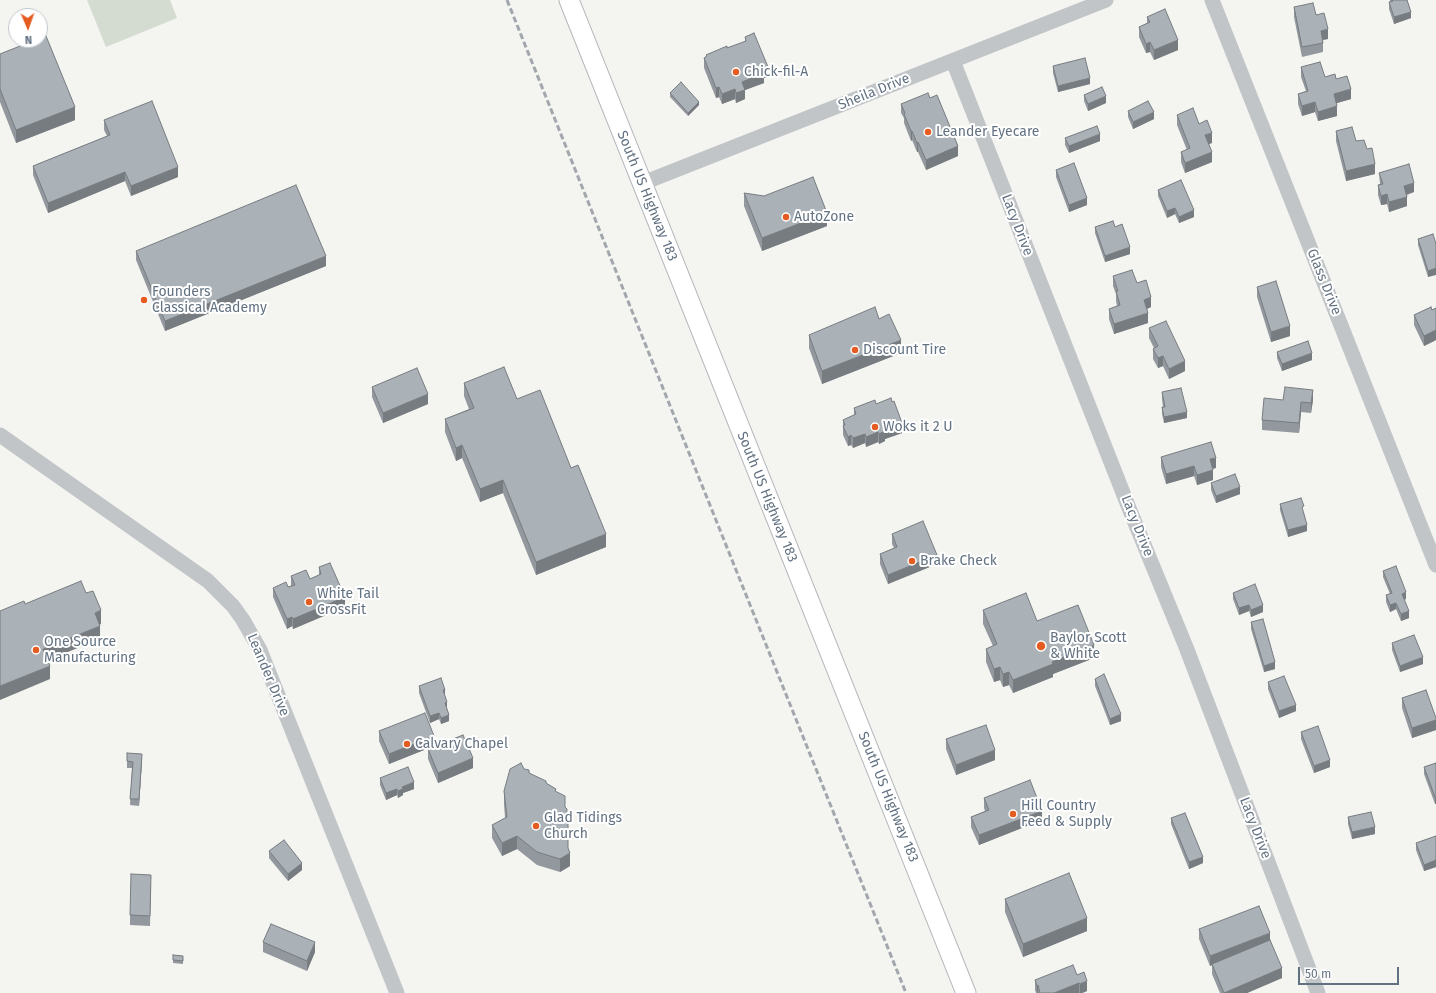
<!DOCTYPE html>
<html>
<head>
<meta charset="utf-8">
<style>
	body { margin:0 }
	#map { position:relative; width:1436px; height:993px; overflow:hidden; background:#f4f4f0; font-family:"Fira Sans",sans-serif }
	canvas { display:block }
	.north { position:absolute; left:8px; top:8px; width:40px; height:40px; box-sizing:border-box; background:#fff; border:1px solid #c1c7cd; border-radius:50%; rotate:178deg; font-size:11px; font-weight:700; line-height:16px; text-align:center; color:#637282 }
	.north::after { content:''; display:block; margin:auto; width:14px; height:18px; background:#e45c21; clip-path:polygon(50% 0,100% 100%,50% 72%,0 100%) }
	.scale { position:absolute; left:1298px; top:967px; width:101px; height:18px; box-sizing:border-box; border:2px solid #637282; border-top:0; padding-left:5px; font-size:12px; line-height:14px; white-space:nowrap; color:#637282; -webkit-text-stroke:3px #fff; paint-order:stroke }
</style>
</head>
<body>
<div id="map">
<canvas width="1436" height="993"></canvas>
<div class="north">N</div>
<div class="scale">50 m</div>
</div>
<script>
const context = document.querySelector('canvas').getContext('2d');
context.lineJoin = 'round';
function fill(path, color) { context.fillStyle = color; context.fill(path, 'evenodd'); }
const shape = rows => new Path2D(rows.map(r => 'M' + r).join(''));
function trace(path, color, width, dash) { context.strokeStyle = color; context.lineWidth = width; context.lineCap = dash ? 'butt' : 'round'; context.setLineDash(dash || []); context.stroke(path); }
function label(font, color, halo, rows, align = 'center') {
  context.font = font + ' "Fira Sans",sans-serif'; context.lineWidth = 4; context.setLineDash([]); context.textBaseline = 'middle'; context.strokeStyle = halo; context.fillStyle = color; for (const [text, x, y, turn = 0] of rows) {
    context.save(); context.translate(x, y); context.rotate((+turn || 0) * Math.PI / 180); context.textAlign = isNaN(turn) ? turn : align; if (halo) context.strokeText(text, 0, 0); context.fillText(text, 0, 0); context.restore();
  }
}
fill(shape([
	[87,0,170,0,177,18,106,47]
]), '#d4dbd1');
const major = shape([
	[569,0,966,993]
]);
trace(major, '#b4b8bc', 21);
trace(shape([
	[1212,0,1436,565],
	[953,61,1129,508,1186,647,1318,993],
	[643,183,1106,0],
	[0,435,208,581,233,606,243,620,260,650,397,993]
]), '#c1c5c8', 15);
trace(major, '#fff', 19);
trace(shape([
	[507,0,906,993]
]), '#a2a7ad', 3, [6, 3]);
fill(shape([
	[1390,0,1407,0,1411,18,1394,24,1389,9,1389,2,1390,2],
	[1294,7,1316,15,1328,39,1323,40,1323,52,1302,57,1294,17],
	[1147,17,1178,50,1154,60,1150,52,1146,53,1139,37,1139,27,1147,23],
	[745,37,768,77,764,78,764,83,745,90,745,99,736,103,735,99,722,104,719,97,716,98,704,68,704,58,706,57,706,55,745,42],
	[0,54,75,120,16,143,0,102],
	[1053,66,1090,84,1058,92,1053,73],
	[1301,67,1325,77,1336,79,1351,99,1336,103,1337,116,1318,121,1315,112,1302,116,1298,104,1298,94,1306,91,1301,77],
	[670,93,699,105,688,116,670,97],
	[1084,95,1106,103,1088,111,1084,101],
	[901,104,958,156,926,170,918,152,917,152,912,140,911,141,904,123,904,118,901,113],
	[1128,111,1154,119,1133,129,1128,117],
	[1177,115,1199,124,1212,143,1209,144,1212,162,1185,173,1181,162,1181,152,1187,150,1177,125],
	[104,120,178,177,131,196,125,181,48,213,33,175,33,166,107,136,104,130],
	[1336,131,1356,141,1375,174,1346,181,1336,141],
	[1065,138,1100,141,1069,153,1065,145],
	[1056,170,1087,205,1069,212,1056,177],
	[1379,173,1414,192,1407,195,1407,206,1389,212,1387,204,1381,205,1378,195,1378,185,1380,184],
	[1158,190,1194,217,1179,223,1175,214,1167,218,1158,196],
	[744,193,827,226,762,251,744,206],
	[1095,227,1115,227,1130,254,1105,262,1095,233],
	[1418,239,1436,244,1428,277,1418,245],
	[136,251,326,266,165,331,136,260],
	[1113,276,1137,283,1151,307,1147,309,1148,323,1114,334,1109,319,1109,309,1117,306,1116,301,1116,294,1113,286],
	[1257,287,1290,336,1271,342,1257,297],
	[1436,308,1436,340,1424,346,1414,325,1414,315,1432,310],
	[879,319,901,353,822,384,809,348,809,335],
	[1149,328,1185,371,1169,379,1163,366,1158,368,1153,359,1153,349,1154,348,1149,338],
	[1277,352,1312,360,1282,371,1277,358],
	[464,383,517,399,571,468,606,547,536,575,503,493,480,502,462,458,456,461,445,432,445,419,469,409,464,396],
	[372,387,428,404,383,423,372,397],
	[1162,392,1187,418,1164,423,1162,414,1162,407,1163,407,1162,399],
	[1283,400,1313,400,1311,413,1301,412,1299,433,1262,430,1262,420],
	[876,404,902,433,885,439,885,441,879,444,878,442,866,447,865,443,853,448,851,445,848,446,843,435,843,420,854,415,854,408],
	[1161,457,1216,468,1212,469,1213,480,1197,485,1194,476,1166,484,1161,467],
	[1211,483,1240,494,1216,503,1211,490],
	[1280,504,1304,513,1307,531,1288,537,1280,510],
	[892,534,937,564,888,584,880,564,880,554,894,548,892,544],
	[319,567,345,607,293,629,292,626,287,629,273,597,273,588,288,587,291,586,291,576,310,579,319,575],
	[1383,571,1406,599,1404,600,1409,618,1401,621,1396,609,1390,612,1386,602,1386,595,1390,594,1383,577],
	[1233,593,1263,612,1251,617,1249,611,1239,615,1233,599],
	[983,610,1037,621,1094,658,1053,674,1053,677,1013,693,1009,685,1003,687,1000,680,994,682,986,662,986,649,993,646,983,624],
	[1251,622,1275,669,1264,672,1251,629],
	[1392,643,1423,664,1400,672,1392,650],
	[1095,679,1121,721,1110,725,1095,686],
	[1268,682,1296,711,1279,718,1268,689],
	[419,686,445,696,449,721,441,724,439,719,430,723,419,693],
	[1402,698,1436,718,1436,730,1412,738,1402,708],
	[379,731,434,746,389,764,379,741],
	[1301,732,1330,767,1314,773,1301,739],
	[946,739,995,760,956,775,946,749],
	[428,749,473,768,438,783,428,759],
	[142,760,139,806,130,805,132,768,127,768,127,761],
	[1436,763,1435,804,1424,774,1424,767],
	[524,769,546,784,556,792,565,808,568,834,568,849,570,866,560,872,537,865,517,849,502,856,492,838,492,825,505,818,504,804,504,791],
	[380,778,414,789,403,793,403,795,398,798,397,795,386,800,380,785],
	[984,798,1042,820,979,845,971,827,971,817,985,811,984,808],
	[1348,817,1375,834,1352,839,1348,824],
	[1171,818,1203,863,1189,869,1171,824],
	[1436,836,1436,867,1424,871,1416,850,1416,843],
	[269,851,302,870,288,881,269,858],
	[151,884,150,926,130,925,130,915],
	[1005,899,1087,931,1023,957,1005,912],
	[1199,929,1270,940,1282,978,1247,993,1220,993,1212,974,1212,965,1210,966,1199,939],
	[263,942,315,952,307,971,263,952],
	[173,955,183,956,183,964,173,963],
	[1077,975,1087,991,1082,993,1036,993,1035,990,1035,980]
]), '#92989d');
fill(shape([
	[1411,12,1411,18,1394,24,1394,17],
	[1328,29,1328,39,1321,40,1321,31],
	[1178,40,1178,50,1154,60,1154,50],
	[1150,42,1150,52,1146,53,1146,44],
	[768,67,768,77,764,78,764,83,745,90,745,99,736,103,736,93,742,82,762,69],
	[1090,78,1090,84,1058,92,1058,86],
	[719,87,719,97,716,98,716,88],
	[735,89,735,99,722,104,722,94],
	[1351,89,1351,99,1334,104,1334,94],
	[1106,96,1106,103,1088,111,1088,104],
	[699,102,699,105,688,116,688,113],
	[1315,102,1315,112,1302,116,1302,106],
	[1337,106,1337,116,1318,121,1318,112],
	[75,107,75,120,16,143,16,130],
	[1154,112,1154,119,1133,129,1133,122],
	[911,131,912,131,912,140,911,141],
	[1212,133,1212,143,1205,145,1205,135],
	[1100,134,1100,141,1069,153,1069,146],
	[918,142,918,152,917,152,917,143],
	[958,146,958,156,926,170,926,160],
	[1212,152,1212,162,1185,173,1185,163],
	[1375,164,1375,174,1346,181,1346,171],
	[178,167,178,177,131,196,131,186],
	[125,172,125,181,48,213,48,203],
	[1414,183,1414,192,1404,195,1404,186],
	[1387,194,1387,204,1381,205,1381,196],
	[1407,197,1407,206,1389,212,1389,202],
	[1087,198,1087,205,1069,212,1069,205],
	[1175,208,1175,214,1167,218,1167,211],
	[1194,210,1194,217,1179,223,1179,217],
	[827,213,827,226,762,251,762,238],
	[1130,247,1130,254,1105,262,1105,256],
	[326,256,326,266,165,331,165,321],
	[1436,268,1436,275,1428,277,1428,271],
	[1151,297,1151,307,1144,310,1144,300],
	[1148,313,1148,323,1114,334,1114,324],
	[1290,326,1290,336,1271,342,1271,332],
	[1436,330,1436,340,1424,346,1424,336],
	[901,340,901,353,822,384,822,371],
	[1312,353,1312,360,1282,371,1282,364],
	[1163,356,1163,366,1158,368,1158,358],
	[1185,361,1185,371,1169,379,1169,369],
	[1313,390,1313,400,1311,413,1311,403],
	[428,394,428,404,383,423,383,413],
	[1301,402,1301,412,1299,433,1299,423],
	[1187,412,1187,418,1164,423,1164,417],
	[902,423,902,433,885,439,885,441,879,444,879,434,885,430],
	[878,432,878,442,866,447,866,437],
	[865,434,865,443,853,448,853,438],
	[851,435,851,445,848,446,848,437],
	[462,445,462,458,456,461,456,448],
	[1216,458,1216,468,1210,469,1210,459],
	[1194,466,1194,476,1166,484,1166,474],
	[1213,470,1213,480,1197,485,1197,475],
	[503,480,503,493,480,502,480,489],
	[1240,487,1240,494,1216,503,1216,496],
	[1307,525,1307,531,1288,537,1288,530],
	[606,534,606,547,536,575,536,562],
	[937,555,937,564,888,584,888,575],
	[1406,592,1406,599,1402,600,1402,594],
	[345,597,345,607,293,629,293,619],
	[1396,603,1396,609,1390,612,1390,605],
	[1249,605,1249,611,1239,615,1239,608],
	[1263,605,1263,612,1251,617,1251,610],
	[101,610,101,624,95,626,95,613],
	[1409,611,1409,618,1401,621,1401,614],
	[292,617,292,626,287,629,287,619],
	[100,626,100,639,43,662,43,649],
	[1094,645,1094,658,1053,674,1053,677,1013,693,1013,680,1052,662],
	[1423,657,1423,664,1400,672,1400,666],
	[1275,662,1275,669,1264,672,1264,666],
	[50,666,50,679,0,700,0,686],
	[1000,667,1000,680,994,682,994,669],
	[1009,672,1009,685,1003,687,1003,674],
	[443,690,445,690,445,696],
	[447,702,447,709,445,703],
	[1296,705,1296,711,1279,718,1279,711],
	[439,713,439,719,430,723,430,716],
	[1121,714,1121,721,1110,725,1110,719],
	[449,715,449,721,441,724,441,718],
	[1436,720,1436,730,1412,738,1412,728],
	[434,736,434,746,389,764,389,754],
	[995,750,995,760,956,775,956,765],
	[142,754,142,760,139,806,139,799],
	[473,758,473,768,438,783,438,773],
	[1330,760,1330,767,1314,773,1314,766],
	[414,782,414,789,403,793,403,795,398,798,398,791,402,787],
	[397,789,397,795,386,800,386,793],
	[1435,797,1436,797,1436,804,1435,804],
	[1042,811,1042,820,979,845,979,835],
	[568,821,568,854,570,853,570,866,560,872,560,859],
	[1375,827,1375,834,1352,839,1352,832],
	[517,836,517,849,502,856,502,843],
	[1203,857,1203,863,1189,869,1189,862],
	[1436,860,1436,867,1424,871,1424,865],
	[302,863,302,870,288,881,288,874],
	[1087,918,1087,931,1023,957,1023,944],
	[1270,933,1270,943,1212,964,1212,965,1210,966,1210,956],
	[315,942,315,952,307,971,307,961],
	[1282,968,1282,978,1247,993,1224,993],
	[1087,981,1087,991,1082,993,1080,993,1080,984],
	[1079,983,1079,993,1054,993],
	[1038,985,1038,993,1037,993,1037,986]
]), '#777c80');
const building = shape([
	[1392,0,1407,0,1411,12,1394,17,1389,2,1393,1,1392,0],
	[1313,3,1316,15,1324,13,1328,29,1321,31,1323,43,1302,47,1294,7,1313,3],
	[1165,9,1178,40,1154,50,1150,42,1146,44,1139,27,1150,22,1147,17,1165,9],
	[754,33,768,67,762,69,764,73,742,82,745,90,736,93,735,89,722,94,719,87,716,88,704,58,707,56,706,55,727,46,727,48,746,41,745,37,754,33],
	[46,36,75,107,16,130,0,89,0,54,35,40,40,40,40,38,46,36],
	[1085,58,1090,78,1058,86,1053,66,1085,58],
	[1320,62,1325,77,1335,74,1336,79,1347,76,1351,89,1334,94,1337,106,1318,112,1315,102,1302,106,1298,94,1308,91,1301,67,1320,62],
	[681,82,699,102,688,113,670,93,681,82],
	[1102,87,1106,96,1088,104,1084,95,1102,87],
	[928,93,930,98,937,95,958,146,926,160,918,142,917,143,912,131,911,131,904,114,905,113,901,104,928,93],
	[152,101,178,167,131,186,125,172,48,203,33,166,110,135,104,120,152,101],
	[1148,101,1154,112,1133,122,1128,111,1148,101],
	[1193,108,1199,124,1207,120,1212,133,1205,135,1212,152,1185,163,1181,152,1190,148,1177,115,1193,108],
	[1097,126,1100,134,1069,146,1065,138,1097,126],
	[1352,127,1356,141,1364,140,1367,149,1372,148,1375,164,1346,171,1336,131,1352,127],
	[1074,163,1087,198,1069,205,1056,170,1074,163],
	[1409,164,1414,183,1404,186,1407,197,1389,202,1387,194,1381,196,1378,185,1383,184,1379,173,1409,164],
	[813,177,827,213,762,238,744,193,764,196,813,177],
	[1181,180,1194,210,1179,217,1175,208,1167,211,1158,190,1181,180],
	[296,185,326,256,165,321,136,251,296,185],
	[1113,221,1115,227,1122,224,1130,247,1105,256,1095,227,1113,221],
	[1433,234,1436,244,1436,268,1428,271,1418,239,1433,234],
	[1132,270,1137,283,1146,280,1151,297,1144,300,1148,313,1114,324,1109,309,1120,305,1116,291,1118,291,1113,276,1132,270],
	[1276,281,1290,326,1271,332,1257,287,1276,281],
	[875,307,879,319,889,314,901,340,822,371,809,335,875,307],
	[1431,307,1432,310,1436,308,1436,330,1424,336,1414,315,1431,307],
	[1166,321,1185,361,1169,369,1163,356,1158,358,1153,349,1158,346,1149,328,1166,321],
	[1308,341,1312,353,1282,364,1277,352,1308,341],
	[504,367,517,399,540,390,571,468,578,465,606,534,536,562,503,480,480,489,462,445,456,448,445,419,474,408,464,383,504,367],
	[417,368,428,394,383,413,372,387,417,368],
	[1285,387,1313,390,1311,403,1301,402,1299,423,1262,420,1264,398,1283,400,1285,387],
	[1181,388,1187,412,1164,417,1162,407,1165,407,1162,392,1181,388],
	[891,398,892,402,894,401,902,423,885,430,885,431,879,434,878,432,866,437,865,434,853,438,851,435,848,437,843,426,845,425,843,420,856,414,854,408,875,400,876,404,891,398],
	[1211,442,1216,458,1210,459,1213,470,1197,475,1194,466,1166,474,1161,457,1211,442],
	[1235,474,1240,487,1216,496,1211,483,1235,474],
	[1301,498,1304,506,1302,507,1307,525,1288,530,1280,504,1301,498],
	[923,521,937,555,888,575,880,554,897,547,892,534,923,521],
	[330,563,345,597,293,619,292,617,287,619,273,588,286,582,288,587,295,585,291,576,306,570,310,579,321,574,319,567,330,563],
	[1396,566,1406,592,1402,594,1409,611,1401,614,1396,603,1390,605,1386,595,1392,593,1383,571,1396,566],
	[81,581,86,593,93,591,101,610,95,613,100,626,43,649,50,666,0,686,0,611,24,601,25,604,81,581],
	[1255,584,1263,605,1251,610,1249,605,1239,608,1233,593,1255,584],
	[1026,593,1037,621,1078,605,1094,645,1052,662,1053,664,1013,680,1009,672,1003,674,1000,667,994,669,986,649,997,644,983,610,1026,593],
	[1263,619,1275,662,1264,666,1251,622,1263,619],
	[1414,635,1423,657,1400,666,1392,643,1414,635],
	[1104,674,1121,714,1110,719,1095,679,1104,674],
	[1284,676,1296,705,1279,711,1268,682,1284,676],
	[441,678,445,690,443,690,447,702,445,703,449,715,441,718,439,713,430,716,419,686,441,678],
	[1426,690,1436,718,1436,720,1412,728,1402,698,1426,690],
	[425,713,434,736,389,754,379,731,425,713],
	[986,725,995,750,956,765,946,739,986,725],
	[1318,726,1330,760,1314,766,1301,732,1318,726],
	[463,735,473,758,438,773,428,749,463,735],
	[127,753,142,754,139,799,130,799,133,762,127,761,127,753],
	[521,763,524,769,529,770,529,773,546,781,546,783,556,789,555,791,565,796,565,807,567,809,566,820,568,821,568,848,570,853,560,859,537,852,517,836,502,843,492,825,507,817,504,791,510,769,521,763],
	[1436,763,1436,797,1435,797,1424,767,1436,763],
	[408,767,414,782,402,787,403,789,398,791,397,789,386,793,380,778,408,767],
	[1030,780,1042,811,979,835,971,817,989,810,984,798,1030,780],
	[1371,812,1375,827,1352,832,1348,817,1371,812],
	[1185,813,1203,857,1189,862,1171,818,1185,813],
	[1436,836,1436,860,1424,865,1416,843,1436,836],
	[284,840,302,863,288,874,269,851,284,840],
	[1069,873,1087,918,1023,944,1005,899,1069,873],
	[131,874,151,875,150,916,130,915,131,874],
	[1259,906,1270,933,1210,956,1199,929,1259,906],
	[271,924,315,942,307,961,263,942,271,924],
	[1270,940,1282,968,1224,993,1212,964,1270,940],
	[173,955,183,956,183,961,173,960,173,955],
	[1073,965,1077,975,1084,972,1087,981,1080,984,1079,983,1054,993,1040,993,1038,985,1037,986,1035,980,1073,965]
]);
fill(building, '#aab1b7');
trace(building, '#777c80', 1);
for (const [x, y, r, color] of [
	[736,72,4,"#e45c21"],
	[928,132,4,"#e45c21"],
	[786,217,4,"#e45c21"],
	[144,300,4,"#e45c21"],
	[855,350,4,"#e45c21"],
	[875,427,4,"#e45c21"],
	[912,561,4,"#e45c21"],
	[309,602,4,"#e45c21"],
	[1041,646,5,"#e45c21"],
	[36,650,4,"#e45c21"],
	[407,744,4,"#e45c21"],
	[1013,814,4,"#e45c21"],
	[536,826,4,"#e45c21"]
]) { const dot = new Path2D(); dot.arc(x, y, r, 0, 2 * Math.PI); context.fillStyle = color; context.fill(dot); trace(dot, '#fff', 1.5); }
label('14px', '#637282', '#fff', [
	["Chick-fil-A",744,72],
	["Leander Eyecare",936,132],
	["AutoZone",794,217],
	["Founders",152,292],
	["Classical Academy",152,308],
	["Discount Tire",863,350],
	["Woks it 2 U",883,427],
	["Brake Check",920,561],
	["White Tail",317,594],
	["CrossFit",317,610],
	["Baylor Scott",1050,638],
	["& White",1050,654],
	["One Source",44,642],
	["Manufacturing",44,658],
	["Calvary Chapel",415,744],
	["Hill Country",1021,806],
	["Feed & Supply",1021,822],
	["Glad Tidings",544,818],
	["Church",544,834]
], 'left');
label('14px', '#637282', '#fff', [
	["Sheila Drive",874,92,-22],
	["South US Highway 183",647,196,68],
	["Lacy Drive",1017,225,69],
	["Glass Drive",1324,282,68],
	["South US Highway 183",767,497,68],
	["Lacy Drive",1137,526,68],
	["Leander Drive",268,675,67],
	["South US Highway 183",888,797,68],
	["Lacy Drive",1255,828,69]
]);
</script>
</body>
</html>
